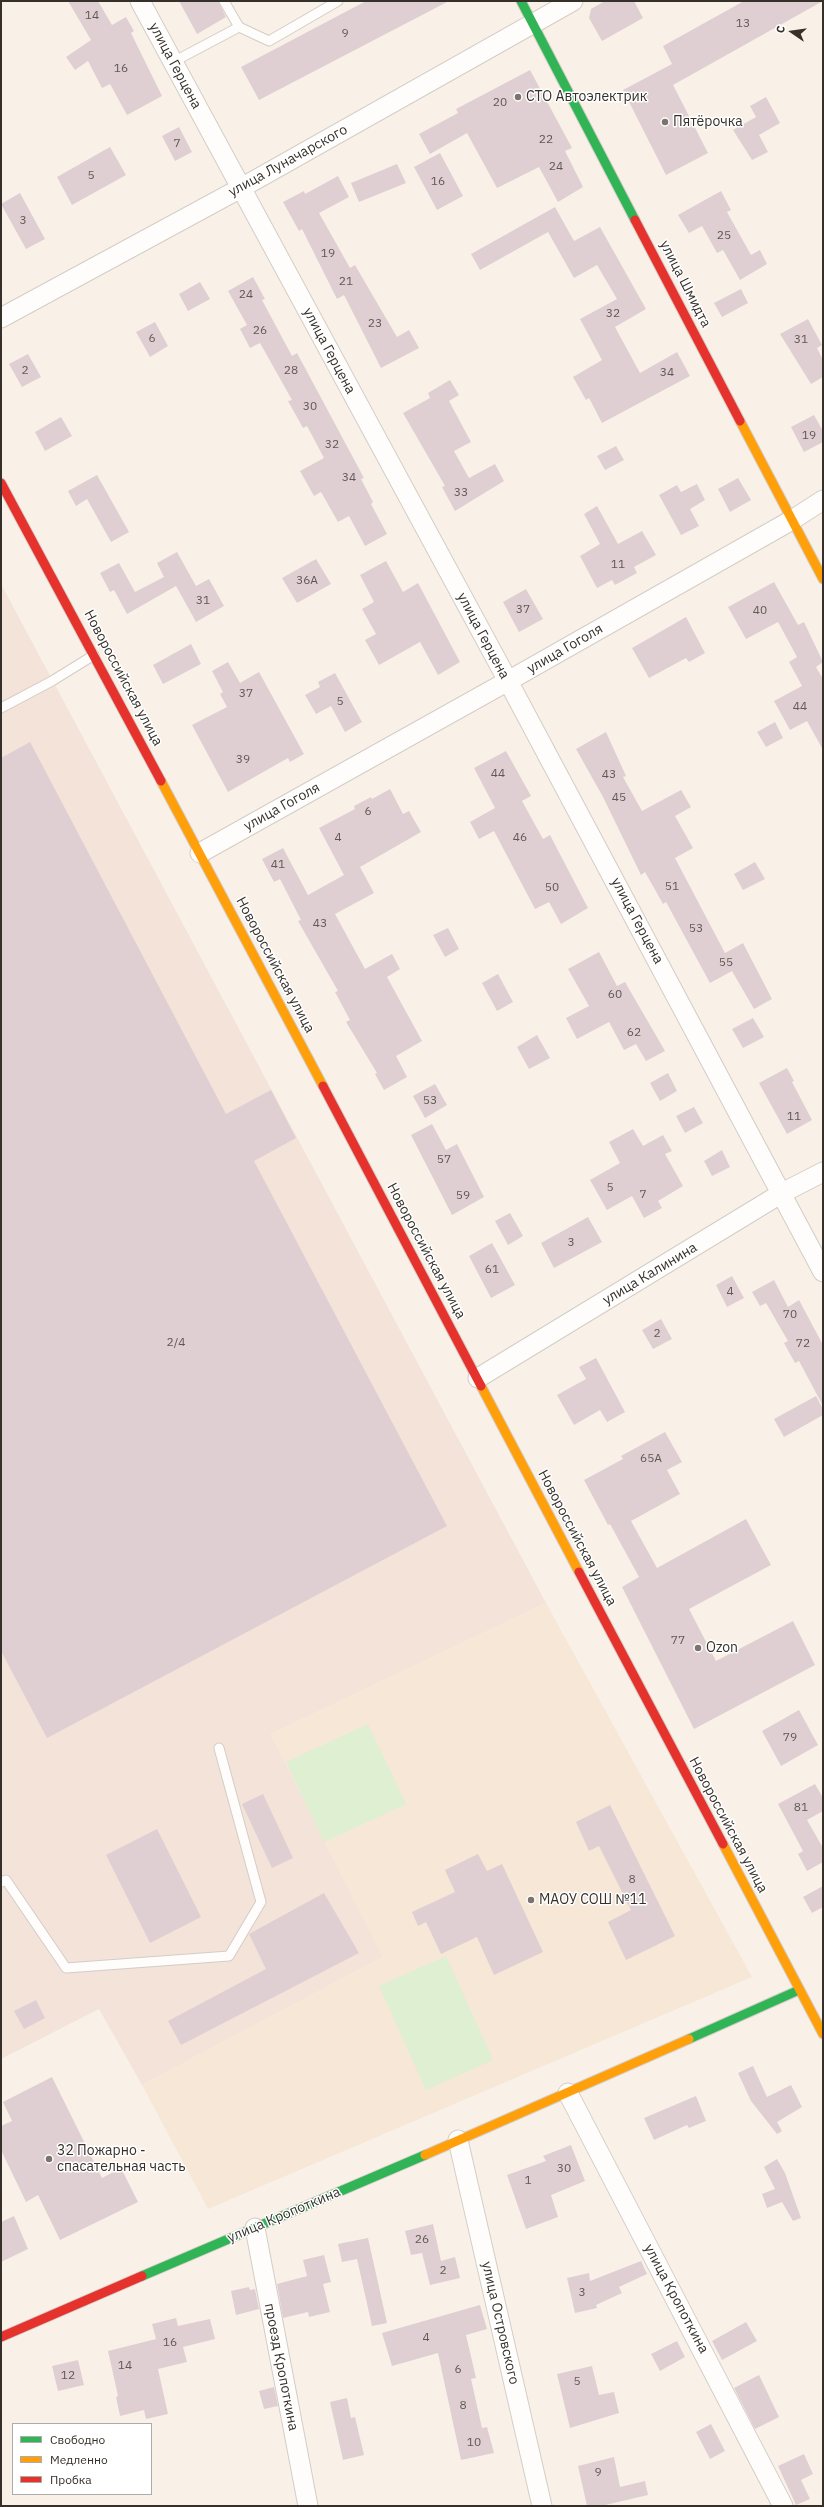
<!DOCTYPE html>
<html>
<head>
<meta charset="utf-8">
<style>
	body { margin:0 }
	#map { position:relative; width:824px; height:2507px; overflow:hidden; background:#f9f1e8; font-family:"IBM Plex Sans",sans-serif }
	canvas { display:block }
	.frame { position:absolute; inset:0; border:2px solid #35302a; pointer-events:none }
	.legend { position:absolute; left:12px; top:2423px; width:140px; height:72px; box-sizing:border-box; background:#fff; border:1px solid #aeacaa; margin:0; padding:5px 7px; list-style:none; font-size:12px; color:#35302a }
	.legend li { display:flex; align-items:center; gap:8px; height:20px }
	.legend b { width:20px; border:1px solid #aeacaa }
	.north { position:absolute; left:772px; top:12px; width:40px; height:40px; -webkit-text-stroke:3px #fff; paint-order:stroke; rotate:283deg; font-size:11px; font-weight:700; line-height:16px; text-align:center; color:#35302a }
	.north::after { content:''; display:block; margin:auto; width:14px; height:18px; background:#35302a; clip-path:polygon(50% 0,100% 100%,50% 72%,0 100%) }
</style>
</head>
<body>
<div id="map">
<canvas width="824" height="2507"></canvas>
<div class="frame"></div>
<ul class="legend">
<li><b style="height:5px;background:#30b455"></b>Свободно</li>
<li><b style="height:5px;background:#ff9f0a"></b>Медленно</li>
<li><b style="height:5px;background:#e5322d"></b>Пробка</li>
</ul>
<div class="north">С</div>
</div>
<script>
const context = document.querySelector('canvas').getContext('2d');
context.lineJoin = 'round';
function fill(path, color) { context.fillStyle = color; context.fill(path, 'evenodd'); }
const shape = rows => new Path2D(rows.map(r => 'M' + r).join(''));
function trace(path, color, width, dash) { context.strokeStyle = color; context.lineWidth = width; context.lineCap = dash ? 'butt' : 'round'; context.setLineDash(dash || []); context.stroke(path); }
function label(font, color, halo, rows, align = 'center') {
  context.font = font + ' "IBM Plex Sans",sans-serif'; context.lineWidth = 3; context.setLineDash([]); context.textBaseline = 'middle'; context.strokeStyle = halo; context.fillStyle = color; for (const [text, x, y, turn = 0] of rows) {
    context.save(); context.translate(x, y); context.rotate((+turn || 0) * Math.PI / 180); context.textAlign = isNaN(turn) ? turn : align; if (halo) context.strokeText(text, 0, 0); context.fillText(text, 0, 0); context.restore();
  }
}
fill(shape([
	[1,584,546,1603,271,1734,383,1957,142,2085,99,2009,1,2059]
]), '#f3e3d9');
fill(shape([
	[546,1603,752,1977,208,2209,142,2085,383,1957,271,1734]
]), '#f6e7d7');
fill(shape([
	[368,1724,406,1804,324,1842,286,1762],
	[446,1956,493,2060,426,2090,379,1986]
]), '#dfefd1');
fill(shape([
	[68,1,98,1,112,25,126,17,134,31,131,33,162,96,127,115,110,84,102,88,88,61,75,70,66,57,91,40],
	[179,1,218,1,226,17,197,34],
	[366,1,449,1,259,100,241,67],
	[605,1,634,1,643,18,602,41,589,18,591,9],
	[744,1,823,1,673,85,708,153,666,175,623,90,672,64,663,46],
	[530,70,572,148,565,151,583,187,558,202,539,167,497,188,467,133,430,154,419,134,458,113,456,109],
	[766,97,780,123,759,135,768,152,752,160,733,130,756,117,750,106],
	[179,127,192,152,175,161,162,136],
	[110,147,126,175,72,205,57,177],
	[440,153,463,196,437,210,414,167],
	[397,164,406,183,359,202,351,183],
	[338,176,349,197,319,213,350,268,355,265,397,337,409,330,419,348,381,368,344,295,337,299,302,229,299,231,283,202,304,191,305,194],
	[721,191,731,210,727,212,751,255,760,250,767,264,740,280,723,250,717,253,702,226,689,233,678,215],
	[20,193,45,239,26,249,1,204],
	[555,207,574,241,600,227,646,309,615,327,640,373,677,352,690,376,602,423,589,398,586,400,573,377,602,360,580,319,617,299,597,265,574,278,548,232,480,270,471,254],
	[253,277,265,299,262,300,292,356,297,353,364,478,361,479,373,502,371,504,387,534,365,546,349,516,338,522,321,492,314,496,300,471,324,458,307,426,303,428,288,401,292,400,260,343,250,348,240,329,247,325,228,291],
	[200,282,210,299,188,311,179,294],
	[741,289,748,303,722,317,714,303],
	[808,319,822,345,817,348,823,360,823,377,811,384,780,334],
	[155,322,168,346,150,357,136,332],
	[28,354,41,377,22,387,9,364],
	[450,380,459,395,449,401,471,442,454,451,469,478,495,464,504,481,455,511,442,487,445,486,403,413,430,398,428,393],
	[814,415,823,431,823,442,804,452,791,427],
	[61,417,72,436,45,451,35,432],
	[616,446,624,460,605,470,597,456],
	[97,475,129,532,111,542,87,499,76,506,68,491],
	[738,478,751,500,730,512,718,489],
	[697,484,705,500,690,509,699,526,681,535,659,495,677,485,681,492],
	[597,506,618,544,642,531,656,555,634,567,637,573,615,585,612,580,597,588,580,556,600,544,584,514],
	[177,552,196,586,209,579,224,606,196,622,176,586,127,614,114,590,110,592,100,573,119,563,135,592,164,577,157,563],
	[316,559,331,584,297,603,282,578],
	[386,561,403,592,418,583,460,662,438,675,420,642,379,665,365,640,376,634,362,609,374,602,360,575],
	[774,582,798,625,804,622,823,662,816,667,823,679,823,750,807,721,790,730,774,701,802,686,789,662,797,657,778,622,746,639,728,607],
	[526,589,543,619,519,632,503,602],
	[686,617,705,653,689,662,686,658,649,678,632,648],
	[191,644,201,664,163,684,153,665],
	[228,662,240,683,259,672,304,754,290,762,288,758,228,792,192,725,227,707,220,694,223,692,212,671],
	[335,673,362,722,345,732,331,706,316,714,305,695,320,687,318,682],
	[775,722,783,738,766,747,757,732],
	[606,732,626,776,623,777,642,811,681,790,691,807,675,816,693,848,675,858,725,953,743,943,772,999,754,1009,732,971,710,983,666,902,663,904,645,872,641,875,603,797,576,749],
	[30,742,226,1114,271,1090,296,1138,254,1161,447,1526,47,1738,1,1651,1,758],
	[506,751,531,796,522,801,543,839,550,835,588,908,561,924,549,902,535,909,494,831,479,839,470,822,495,808,474,768],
	[390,789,403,814,409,811,421,832,360,867,374,893,335,914,365,969,392,954,400,969,387,977,422,1041,396,1056,407,1077,384,1090,375,1074,377,1073,346,1022,350,1020,335,992,338,991,298,921,301,920,280,879,274,882,262,859,283,848,308,895,344,875,319,828,355,809,354,806,371,797,372,799],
	[755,862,765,879,743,890,734,874],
	[448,928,459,949,445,957,433,935],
	[599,952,617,986,625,982,665,1051,646,1061,636,1044,624,1050,609,1022,577,1039,566,1018,589,1006,568,969],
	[498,974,513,1002,497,1011,482,983],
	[753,1018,764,1037,743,1048,732,1029],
	[537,1035,550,1058,529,1069,517,1047],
	[787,1068,794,1081,792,1082,812,1120,787,1134,759,1083],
	[668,1073,677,1091,660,1101,650,1083],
	[435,1084,447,1105,425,1118,413,1096],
	[694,1107,703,1123,685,1133,676,1116],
	[432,1124,446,1150,457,1144,484,1197,452,1215,411,1135],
	[633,1129,643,1146,663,1135,672,1151,665,1154,683,1186,658,1201,662,1208,644,1218,632,1196,607,1210,590,1180,620,1163,609,1142],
	[722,1150,730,1167,712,1176,704,1161],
	[510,1213,523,1236,508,1245,495,1221],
	[588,1217,602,1242,554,1268,541,1243],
	[492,1243,515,1285,491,1298,469,1256],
	[732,1276,744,1298,727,1307,716,1285],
	[774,1280,788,1307,799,1300,823,1345,823,1406,799,1361,795,1363,784,1343,788,1341,766,1303,760,1306,752,1292],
	[661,1319,672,1339,653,1349,642,1330],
	[596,1358,625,1412,607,1422,600,1410,574,1425,557,1395,586,1379,579,1367],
	[816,1396,823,1409,823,1415,784,1437,774,1419],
	[665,1432,682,1462,667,1470,680,1494,631,1521,657,1568,746,1519,771,1565,689,1609,716,1661,793,1621,815,1665,694,1729,622,1587,639,1577,610,1524,608,1525,584,1480,623,1459,621,1456],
	[799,1710,818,1745,781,1766,762,1731],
	[815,1784,823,1798,823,1811,807,1820,823,1848,823,1862,807,1871,798,1854,803,1851,778,1804],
	[263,1794,293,1858,272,1868,242,1804],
	[610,1805,675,1936,626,1960,608,1922,631,1910,599,1846,589,1851,576,1822],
	[157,1829,201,1917,150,1943,106,1855],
	[478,1854,487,1871,502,1864,543,1952,494,1975,477,1937,441,1954,426,1922,418,1926,412,1912,455,1892,445,1870],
	[823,1886,823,1907,812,1913,803,1897],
	[324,1893,359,1953,181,2045,168,2021,266,1969,249,1934],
	[36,2000,45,2018,24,2029,14,2011],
	[753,2066,767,2097,791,2085,802,2107,777,2122,782,2131,777,2134,751,2101,738,2073],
	[52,2077,102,2178,121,2168,138,2202,60,2240,38,2195,26,2202,1,2150,1,2126,12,2121,3,2102],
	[696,2096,706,2121,689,2128,687,2125,654,2140,644,2118],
	[571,2145,585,2181,551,2195,558,2217,526,2229,507,2175,546,2161,543,2156],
	[777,2159,785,2173,801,2218,793,2221,782,2202,767,2208,762,2194,775,2189,764,2167],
	[14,2216,28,2249,1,2262,1,2222],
	[433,2224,441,2261,455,2257,460,2278,430,2285,422,2253,411,2255,405,2231],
	[368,2238,387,2323,372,2326,357,2259,342,2262,338,2244],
	[324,2255,331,2282,323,2284,330,2312,309,2317,308,2312,283,2318,277,2284,307,2276,303,2260],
	[641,2261,647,2274,619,2287,622,2293,596,2305,597,2308,575,2313,567,2278,589,2273,590,2281],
	[249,2287,250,2290,255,2289,259,2309,236,2315,231,2291],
	[480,2305,487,2329,466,2335,476,2378,471,2379,482,2428,487,2427,494,2453,461,2460,438,2353,392,2366,382,2333],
	[176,2318,178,2326,210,2319,215,2339,183,2347,187,2362,158,2369,168,2414,146,2419,144,2410,120,2416,116,2397,118,2396,108,2351,156,2339,152,2324],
	[746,2322,757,2341,722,2360,712,2341],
	[677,2341,685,2357,660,2371,651,2354],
	[78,2360,84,2385,58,2391,52,2366],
	[592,2366,599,2395,614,2392,619,2413,570,2428,557,2374],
	[759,2375,779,2417,755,2429,734,2388],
	[274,2387,278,2406,264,2409,259,2391],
	[347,2398,351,2418,355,2417,364,2455,343,2460,330,2402],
	[711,2424,725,2451,710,2459,696,2432],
	[804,2454,813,2474,801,2480,810,2499,796,2505,778,2466],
	[614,2457,620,2487,645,2481,648,2495,601,2506,587,2506,578,2466]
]), '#dfcfd2');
const lane = shape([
	[224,1,239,27,269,41,338,1],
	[173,62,239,27],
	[1,708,52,681,94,655],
	[1,1882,6,1880,66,1968,229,1956,261,1902,219,1748]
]);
const street = shape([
	[140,1,508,681,823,1272],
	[1,318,241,188,573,1],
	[200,853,508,681,792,520,823,500],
	[478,1378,782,1193,823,1172],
	[568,2093,783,2506],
	[458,2140,542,2506],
	[255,2228,308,2506]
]);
const fast = shape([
	[521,1,635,220],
	[689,2039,799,1990],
	[142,2276,425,2155]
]);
const slow = shape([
	[740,421,823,579],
	[161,781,323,1086],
	[481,1386,579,1572],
	[723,1844,823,2034],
	[425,2155,689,2039]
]);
const jam = shape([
	[635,220,740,421],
	[1,483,161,781],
	[323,1086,481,1386],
	[579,1572,723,1844],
	[1,2337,142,2276]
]);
trace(lane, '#d3cdc6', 11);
trace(street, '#d3cdc6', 21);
trace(fast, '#d3cdc6', 11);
trace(slow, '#d3cdc6', 11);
trace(jam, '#d3cdc6', 11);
trace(lane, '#fefdfc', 9);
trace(street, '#fefdfc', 19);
trace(fast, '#30b455', 9);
trace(slow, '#ff9f0a', 9);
trace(jam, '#e5322d', 9);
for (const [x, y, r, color] of [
	[518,97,4,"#7a746c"],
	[665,122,4,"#7a746c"],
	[698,1648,4,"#7a746c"],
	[531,1900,4,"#7a746c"],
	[49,2159,4,"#7a746c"]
]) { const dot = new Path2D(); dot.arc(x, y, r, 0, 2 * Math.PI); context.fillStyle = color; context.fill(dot); trace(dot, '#fff', 1.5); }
label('12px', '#605854', null, [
	["14",92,16],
	["13",743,24],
	["9",345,34],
	["16",121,69],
	["20",500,103],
	["22",546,140],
	["7",177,144],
	["24",556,167],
	["5",91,176],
	["16",438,182],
	["3",23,221],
	["25",724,236],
	["19",328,254],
	["21",346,282],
	["24",246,295],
	["32",613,314],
	["23",375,324],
	["26",260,331],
	["6",152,339],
	["31",801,340],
	["2",25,371],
	["28",291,371],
	["34",667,373],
	["30",310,407],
	["19",809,436],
	["32",332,445],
	["34",349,478],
	["33",461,493],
	["11",618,565],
	["36А",307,581],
	["31",203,601],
	["37",523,610],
	["40",760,611],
	["37",246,694],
	["5",340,702],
	["44",800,707],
	["39",243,760],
	["44",498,774],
	["43",609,775],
	["45",619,798],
	["6",368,812],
	["4",338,838],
	["46",520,838],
	["41",278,865],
	["51",672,887],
	["50",552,888],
	["43",320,924],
	["53",696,929],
	["55",726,963],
	["60",615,995],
	["62",634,1033],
	["53",430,1101],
	["11",794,1117],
	["57",444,1160],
	["5",610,1188],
	["7",643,1195],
	["59",463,1196],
	["3",571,1243],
	["61",492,1270],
	["4",730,1292],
	["70",790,1315],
	["2",657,1334],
	["2/4",176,1343],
	["72",803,1344],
	["65А",651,1459],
	["77",678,1641],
	["79",790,1738],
	["81",801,1808],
	["8",632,1880],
	["30",564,2169],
	["1",528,2181],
	["26",422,2240],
	["2",443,2271],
	["3",582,2293],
	["4",426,2338],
	["16",170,2343],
	["14",125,2366],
	["6",458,2370],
	["12",68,2376],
	["5",577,2382],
	["8",463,2406],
	["10",474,2443],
	["9",598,2473]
]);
label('14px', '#35302a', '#fff', [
	["улица Герцена",175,66,62],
	["улица Луначарского",288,161,-29],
	["улица Шмидта",685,284,63],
	["улица Герцена",329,351,62],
	["улица Герцена",483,636,62],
	["улица Гоголя",565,649,-30],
	["Новороссийская улица",123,678,62],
	["улица Гоголя",282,807,-29],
	["улица Герцена",637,921,62],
	["Новороссийская улица",275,965,62],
	["Новороссийская улица",426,1251,62],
	["улица Калинина",650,1274,-31],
	["Новороссийская улица",577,1538,62],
	["Новороссийская улица",728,1825,62],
	["улица Кропоткина",284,2215,-23],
	["улица Кропоткина",676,2299,62],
	["улица Островского",500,2323,77],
	["проезд Кропоткина",281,2367,79]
]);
label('14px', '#35302a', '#fff', [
	["СТО Автоэлектрик",526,97],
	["Пятёрочка",673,122],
	["Ozon",706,1648],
	["МАОУ СОШ №11",539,1900],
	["32 Пожарно -",57,2151],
	["спасательная часть",57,2167]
], 'left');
</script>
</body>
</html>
